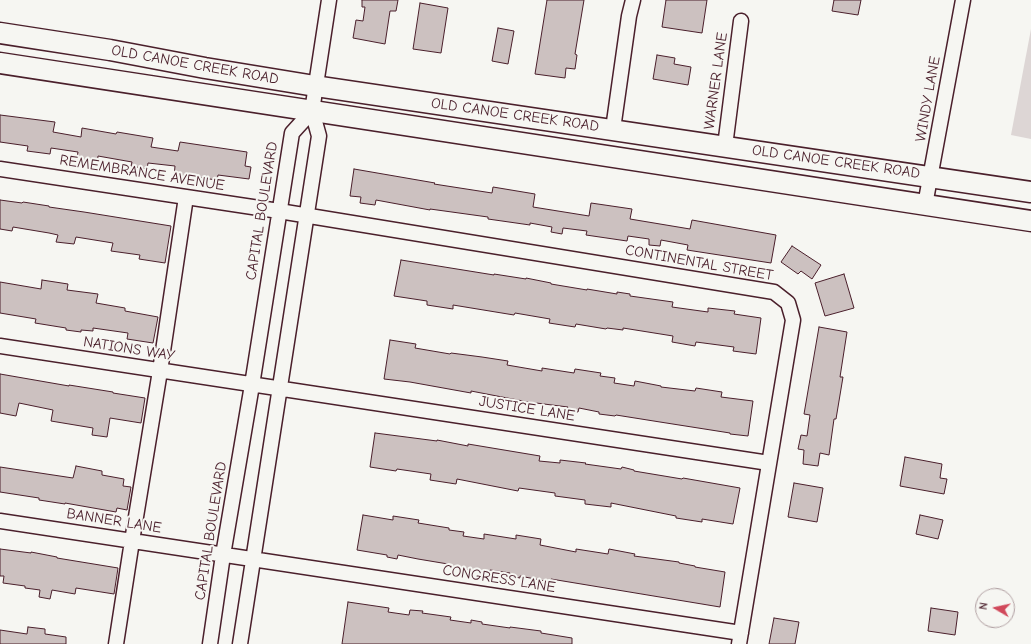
<!DOCTYPE html>
<html>
<head>
<meta charset="utf-8">
<style>
	body { margin:0 }
	#map { position:relative; width:1031px; height:644px; overflow:hidden; background:#f6f6f2; font-family:"Comic Neue",sans-serif }
	canvas { display:block }
	.north { position:absolute; left:975px; top:588px; width:40px; height:40px; box-sizing:border-box; background:#f6f6f2; border:1px solid #b1a0a2; border-radius:50%; rotate:279deg; font-size:11px; font-weight:700; line-height:16px; text-align:center; color:#4a1f2b }
	.north::after { content:''; display:block; margin:auto; width:14px; height:18px; background:#d1495b; clip-path:polygon(50% 0,100% 100%,50% 72%,0 100%) }
</style>
</head>
<body>
<div id="map">
<canvas width="1031" height="644"></canvas>
<div class="north">N</div>
</div>
<script>
const context = document.querySelector('canvas').getContext('2d');
context.lineJoin = 'round';
function fill(path, color) { context.fillStyle = color; context.fill(path, 'evenodd'); }
const shape = rows => new Path2D(rows.map(r => 'M' + r).join(''));
function trace(path, color, width, dash) { context.strokeStyle = color; context.lineWidth = width; context.lineCap = dash ? 'butt' : 'round'; context.setLineDash(dash || []); context.stroke(path); }
function label(font, color, halo, rows, align = 'center') {
  context.font = font + ' "Comic Neue",sans-serif'; context.lineWidth = 4; context.setLineDash([]); context.textBaseline = 'middle'; context.strokeStyle = halo; context.fillStyle = color; for (const [text, x, y, turn = 0] of rows) {
    context.save(); context.translate(x, y); context.rotate((+turn || 0) * Math.PI / 180); context.textAlign = isNaN(turn) ? turn : align; if (halo) context.strokeText(text, 0, 0); context.fillText(text, 0, 0); context.restore();
  }
}
fill(shape([
	[1031,29,1031,139,1011,135]
]), '#ddd6d5');
const building = shape([
	[362,0,398,0,396,11,390,11,385,44,353,38,356,20,363,21,365,7,362,7,362,0],
	[547,0,584,0,575,54,577,55,575,69,566,68,565,78,535,74,547,0],
	[666,0,707,0,702,33,662,27,666,0],
	[834,0,861,0,858,15,832,11,834,0],
	[420,3,448,8,441,53,413,49,420,3],
	[498,28,514,31,508,64,492,61,498,28],
	[657,55,675,58,674,64,691,67,688,85,653,79,657,55],
	[0,115,55,122,53,132,81,137,82,128,116,134,117,132,153,138,151,147,178,151,180,142,247,152,245,166,251,167,249,179,218,175,217,180,195,177,194,180,174,177,175,166,148,163,147,169,131,166,132,162,98,156,97,166,76,162,78,152,51,148,50,154,27,151,28,146,0,142,0,115],
	[354,169,435,183,434,184,492,193,493,187,535,194,533,207,589,216,591,203,632,209,630,219,690,229,692,220,776,235,771,263,687,250,688,245,661,240,660,246,649,245,649,239,628,236,627,241,586,235,587,231,563,228,562,234,551,232,552,227,530,223,530,225,488,219,488,217,430,209,430,210,376,200,375,205,360,203,361,197,350,196,354,169],
	[0,200,22,203,23,202,49,206,49,207,84,212,171,226,165,263,139,259,140,255,111,251,113,243,76,237,74,244,56,242,58,235,49,233,13,227,12,231,0,229,0,200],
	[792,246,821,265,812,279,801,271,798,274,781,262,792,246],
	[401,260,494,275,494,274,526,279,526,278,551,283,551,284,587,290,587,289,617,294,617,292,630,294,630,296,673,302,672,307,708,312,708,308,735,311,734,314,761,318,756,354,733,351,734,347,696,342,695,346,672,342,673,336,623,328,623,330,607,328,606,329,576,324,575,327,549,323,550,319,515,313,514,315,453,305,453,309,427,305,427,301,394,296,401,260],
	[844,274,854,308,825,316,815,283,844,274],
	[42,280,68,284,67,290,98,294,96,303,125,308,125,311,158,317,153,343,127,339,128,333,93,328,93,331,81,330,81,332,66,330,66,328,35,323,36,319,0,313,0,282,41,289,42,280],
	[819,327,847,332,840,377,843,377,836,419,834,419,829,455,820,453,818,466,803,464,804,450,798,449,801,435,807,436,810,415,804,414,819,327],
	[390,340,416,344,415,348,450,354,451,353,482,357,508,361,507,365,542,371,542,368,574,373,575,369,601,373,600,376,615,378,614,383,634,386,635,381,661,386,661,387,695,391,696,388,722,392,721,397,753,401,748,436,730,434,730,433,660,422,616,415,615,416,599,414,599,412,579,408,578,412,567,410,568,407,528,402,471,391,471,393,410,382,384,379,390,340],
	[0,374,69,386,69,385,113,392,113,393,145,398,141,423,110,418,107,437,92,435,93,428,51,421,53,410,19,403,16,416,0,413,0,374],
	[375,433,437,441,437,440,468,446,468,444,540,456,539,461,560,463,560,460,586,463,585,464,621,469,622,467,634,470,634,471,682,479,683,478,740,488,733,524,702,519,702,522,676,518,676,516,611,503,611,507,585,504,585,500,555,496,555,493,519,488,518,491,457,479,456,484,430,480,431,474,397,469,396,471,370,467,375,433],
	[905,457,942,464,940,478,947,479,944,494,900,486,905,457],
	[76,466,102,471,102,475,124,479,123,486,131,487,127,510,117,508,116,512,65,503,65,504,39,500,39,498,0,492,0,467,73,478,76,466],
	[794,483,823,488,817,522,788,517,794,483],
	[363,515,393,520,393,516,419,520,418,523,449,528,449,530,464,532,463,536,484,539,484,534,516,539,516,535,541,539,540,545,576,552,576,549,608,554,609,549,635,554,634,556,679,562,679,563,695,566,695,567,725,572,720,607,551,579,550,582,520,576,520,578,510,576,510,573,490,570,489,573,462,569,447,567,448,564,418,559,398,555,397,559,387,557,387,555,357,550,363,515],
	[920,515,943,520,938,539,916,534,920,515],
	[0,549,31,553,31,552,57,557,57,558,118,568,114,594,76,588,75,594,52,590,50,599,39,597,40,590,25,588,25,586,3,583,4,576,0,576,0,549],
	[348,602,389,608,388,612,409,615,410,610,423,611,422,613,451,617,450,620,471,623,471,620,482,622,482,624,510,628,510,627,541,631,541,633,572,638,572,644,342,644,348,602],
	[931,608,958,612,955,635,928,631,931,608],
	[774,618,799,622,795,644,769,644,774,618],
	[28,627,45,629,45,634,66,637,66,644,0,644,0,630,27,634,28,627]
]);
fill(building, '#ccc1c0');
trace(building, '#4a1f2b', 1);
const minor = shape([
	[613,129,629,16,633,0],
	[725,146,741,21],
	[0,169,279,211,774,292,788,303,793,320,739,644],
	[925,205,963,0],
	[0,346,769,463],
	[0,521,741,633],
	[116,644,132,541,160,371,186,197],
	[210,644,223,555,252,385,292,133,312,111],
	[240,644,319,136,312,111,329,0]
]);
const secondary = shape([
	[0,33,110,50,205,68,315,86,1031,192],
	[0,63,1031,221]
]);
trace(minor, '#4a1f2b', 17);
trace(secondary, '#4a1f2b', 23);
trace(minor, '#f6f6f2', 14);
trace(secondary, '#f6f6f2', 20);
label('15px', '#4a1f2b', '#f6f6f2', [
	["OLD CANOE CREEK ROAD",195,65,10],
	["WARNER LANE",716,81,-82],
	["WINDY LANE",928,99,-80],
	["OLD CANOE CREEK ROAD",515,115,8],
	["OLD CANOE CREEK ROAD",836,162,8],
	["REMEMBRANCE AVENUE",142,173,9],
	["CAPITAL BOULEVARD",262,211,-81],
	["CONTINENTAL STREET",699,263,10],
	["NATIONS WAY",129,349,9],
	["JUSTICE LANE",527,409,9],
	["BANNER LANE",114,521,9],
	["CAPITAL BOULEVARD",211,531,-81],
	["CONGRESS LANE",499,579,9]
]);
</script>
</body>
</html>
